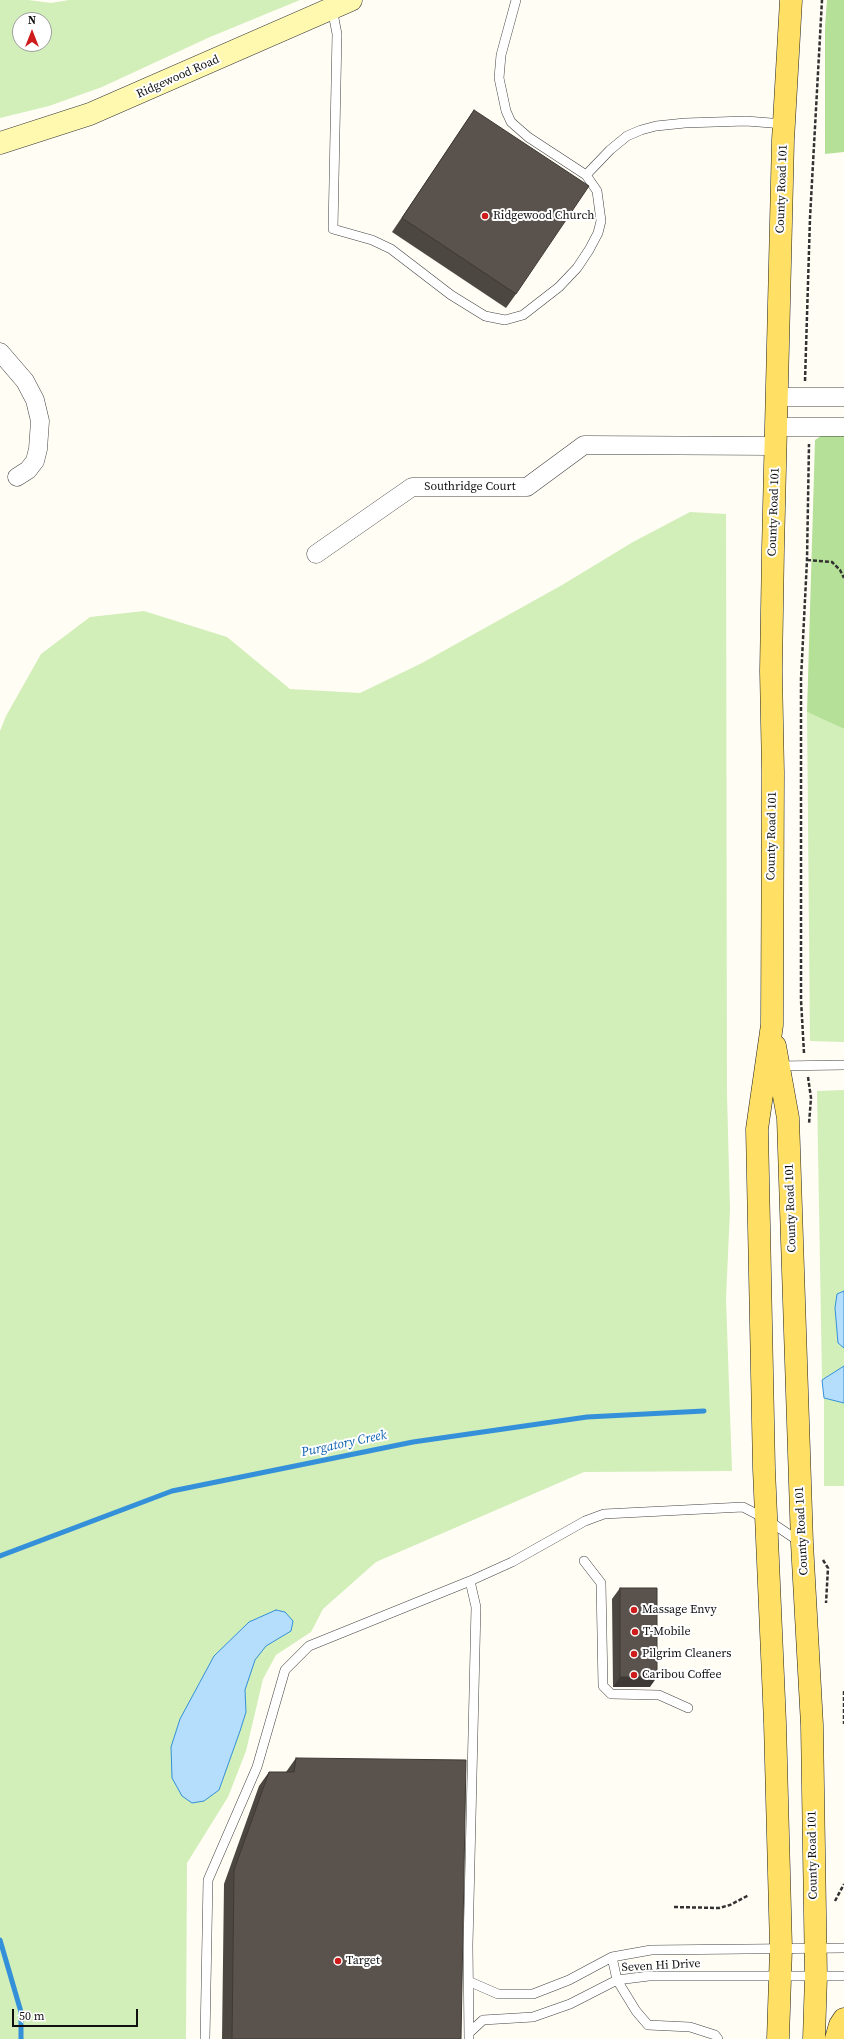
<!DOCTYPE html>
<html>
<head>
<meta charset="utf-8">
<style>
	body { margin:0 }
	#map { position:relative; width:844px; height:2039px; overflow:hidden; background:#fffdf4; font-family:"Source Serif 4",serif }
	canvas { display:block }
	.north { position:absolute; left:12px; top:12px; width:40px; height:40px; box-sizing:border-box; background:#fff; border:1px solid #9f9f9f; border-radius:50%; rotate:0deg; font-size:11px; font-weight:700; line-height:16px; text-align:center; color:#101010 }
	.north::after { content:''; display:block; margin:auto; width:14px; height:18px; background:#ce1b1c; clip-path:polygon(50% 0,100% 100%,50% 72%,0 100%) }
	.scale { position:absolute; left:12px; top:2009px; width:126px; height:18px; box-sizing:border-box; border:2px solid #101010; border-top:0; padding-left:5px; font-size:12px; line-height:14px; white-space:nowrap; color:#101010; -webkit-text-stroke:3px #fff; paint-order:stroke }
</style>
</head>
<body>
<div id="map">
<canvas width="844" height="2039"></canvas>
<div class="north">N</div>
<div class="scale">50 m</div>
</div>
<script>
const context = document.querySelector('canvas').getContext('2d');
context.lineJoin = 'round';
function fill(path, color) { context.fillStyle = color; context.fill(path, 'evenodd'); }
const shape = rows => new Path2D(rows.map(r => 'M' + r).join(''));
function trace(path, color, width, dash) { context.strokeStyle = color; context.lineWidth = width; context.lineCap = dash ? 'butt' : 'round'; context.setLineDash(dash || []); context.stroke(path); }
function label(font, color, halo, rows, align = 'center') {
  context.font = font + ' "Source Serif 4",serif'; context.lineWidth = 4; context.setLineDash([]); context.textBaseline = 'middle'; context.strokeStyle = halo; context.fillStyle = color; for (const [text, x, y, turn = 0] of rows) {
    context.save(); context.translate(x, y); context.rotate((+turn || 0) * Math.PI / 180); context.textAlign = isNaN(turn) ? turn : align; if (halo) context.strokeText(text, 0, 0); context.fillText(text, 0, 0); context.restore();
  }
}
fill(shape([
	[0,0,28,0,51,3,69,0,300,0,210,37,102,87,49,106,0,118],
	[20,20,44,20,44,44,20,44],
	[690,512,726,514,727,1095,730,1209,726,1299,732,1471,584,1472,376,1562,323,1609,311,1632,276,1655,263,1679,246,1751,228,1797,187,1863,186,2039,0,2039,0,731,6,716,41,654,90,617,144,611,227,637,290,689,360,693,422,663,562,585,633,542],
	[807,712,844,729,844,1042,810,1041],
	[844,1090,844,1291,837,1294,838,1343,844,1348,844,1366,822,1380,817,1091],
	[824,1398,844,1403,844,1486,824,1486]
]), '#d2eeb9');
fill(shape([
	[827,0,844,0,844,152,825,154,825,27],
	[821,436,844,436,844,729,807,712,815,440]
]), '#b5e097');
const water = shape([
	[844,1291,844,1348,838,1343,835,1308,837,1294,844,1291],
	[844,1366,844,1403,824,1398,822,1380,844,1366],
	[276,1610,285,1612,293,1621,291,1631,266,1646,255,1660,245,1690,246,1712,240,1731,219,1790,204,1801,192,1803,182,1796,172,1778,171,1747,180,1719,214,1656,249,1622,276,1610]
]);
fill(water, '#b4defb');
trace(water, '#3490d9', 1);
trace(shape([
	[0,1556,172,1491,413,1442,587,1417,704,1411],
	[0,1940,21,2012,21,2039]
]), '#3490d9', 5);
const lane = shape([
	[332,8,337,34,333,229,372,240,391,249,451,295,485,316,505,320,523,315,559,287,577,268,589,250,598,233,601,221,597,191,586,175,528,137,511,122,506,111,499,78,501,55,516,0],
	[586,175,610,150,627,136,641,130,656,126,685,123,746,121,784,124],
	[777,1066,844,1065],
	[584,1561,601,1583,603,1686,611,1694,659,1695,688,1708],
	[612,1957,617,1980,636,2011,648,2025,690,2027,715,2035,718,2039],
	[468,1981,498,1994,533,1994,569,1980,612,1957,651,1950,844,1948],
	[469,2033,483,2020,533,2017,570,2004,617,1980,649,1976,844,1976],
	[205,2039,208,1880,257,1767,285,1670,309,1646,470,1581,512,1562,585,1521,604,1514,743,1507,766,1519,800,1542],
	[469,2039,468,1945,476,1607,470,1581]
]);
const street = shape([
	[0,352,25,381,35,400,40,421,38,449,35,461,28,470,17,477],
	[777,397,844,397],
	[776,427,844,427],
	[316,554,412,487,527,487,584,445,776,446]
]);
const secondary = shape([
	[0,143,90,114,351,0]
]);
const primary = shape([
	[775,1046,788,1118,802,1543,812,1725,816,1976,814,2039],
	[778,2039,781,1948,775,1723,764,1469,757,1129,772,1025,773,773,771,671,773,549,783,140,791,0],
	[836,2039,840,2025,844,2019]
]);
trace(lane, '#434343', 10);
trace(street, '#434343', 19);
trace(secondary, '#323232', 23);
trace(primary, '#212121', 23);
trace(shape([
	[805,381,810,218,822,0],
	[807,560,832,562,840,570,844,578],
	[804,1053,801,1000,801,679,807,560,809,444],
	[808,1077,811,1098,809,1124],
	[823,1560,828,1568,826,1603],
	[844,1691,844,1724],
	[835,1901,844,1884],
	[674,1907,719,1908,730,1905,749,1895]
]), '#323232', 2.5, [4, 2]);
trace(lane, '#fff', 9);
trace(street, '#fff', 18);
trace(secondary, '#fff9af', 22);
trace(primary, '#ffe064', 22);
fill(shape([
	[474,110,516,294,506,308,392,232],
	[620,1588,650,1687,613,1687,612,1599],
	[296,1758,461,2039,222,2039,224,1884,259,1786,269,1772,286,1772]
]), '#4d4741');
fill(shape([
	[620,1677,657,1677,650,1687,613,1687]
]), '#3f3935');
const building = shape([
	[474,110,589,186,516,294,402,218,474,110],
	[620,1588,657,1588,657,1677,620,1677,620,1588],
	[296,1758,466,1760,461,2039,232,2039,234,1870,269,1772,294,1772,296,1758]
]);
fill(building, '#5a524c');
trace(building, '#3f3935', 1);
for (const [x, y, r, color] of [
	[485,216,4,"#ce1b1c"],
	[634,1610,4,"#ce1b1c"],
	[635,1632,4,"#ce1b1c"],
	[634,1654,4,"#ce1b1c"],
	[634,1675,4,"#ce1b1c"],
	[338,1961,4,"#ce1b1c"]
]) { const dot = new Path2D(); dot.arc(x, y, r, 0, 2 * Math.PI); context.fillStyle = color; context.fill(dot); trace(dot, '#fff', 1.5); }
label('12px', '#101010', '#fff', [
	["Ridgewood Road",178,77,-24],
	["County Road 101",782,189,-88],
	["Southridge Court",470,487],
	["County Road 101",774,512,-88],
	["County Road 101",772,836,-89],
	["County Road 101",791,1208,-92],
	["County Road 101",802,1531,-93],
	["County Road 101",813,1855,-91],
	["Seven Hi Drive",661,1966,-3]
]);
label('12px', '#101010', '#fff', [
	["Ridgewood Church",493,216],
	["Massage Envy",642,1610],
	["T-Mobile",643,1632],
	["Pilgrim Cleaners",642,1654],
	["Caribou Coffee",642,1675],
	["Target",346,1961]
], 'left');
label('italic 13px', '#0d61af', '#fff', [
	["Purgatory Creek",344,1444,-12]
]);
</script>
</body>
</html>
